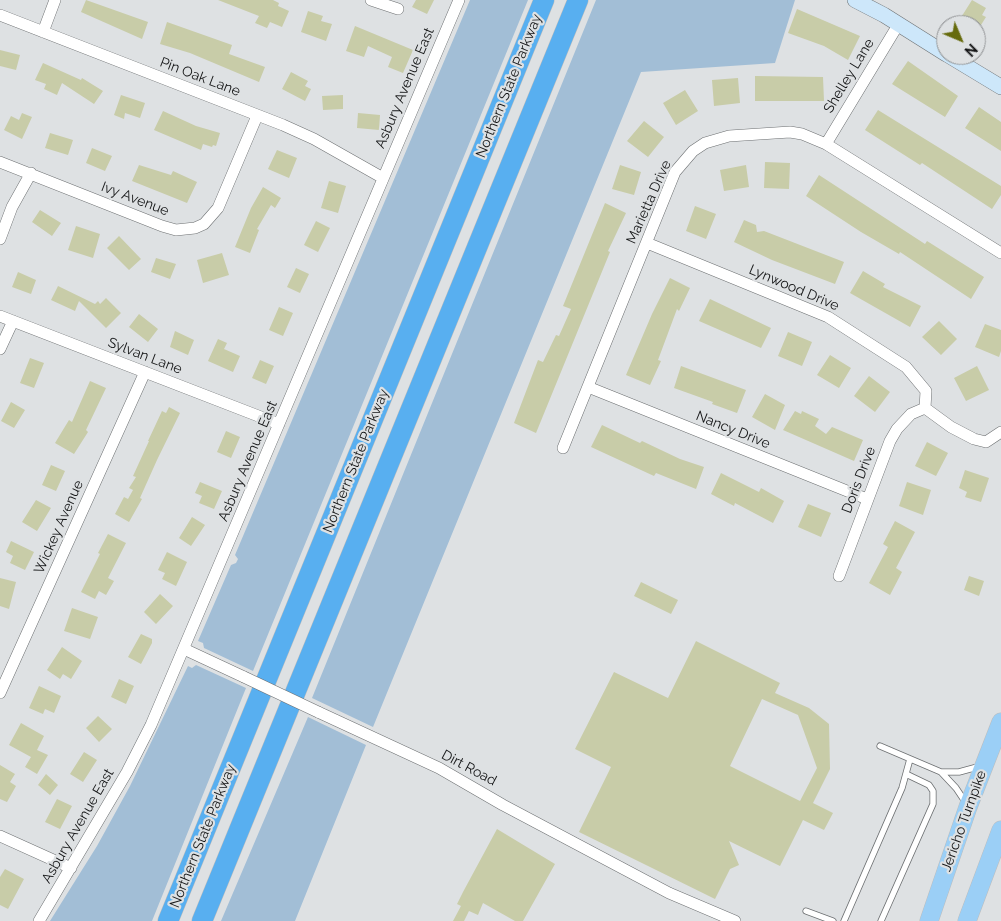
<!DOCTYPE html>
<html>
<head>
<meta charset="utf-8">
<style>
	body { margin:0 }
	#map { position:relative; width:1001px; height:921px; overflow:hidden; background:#dee1e3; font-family:Raleway,sans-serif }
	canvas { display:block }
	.north { position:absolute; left:936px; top:15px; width:50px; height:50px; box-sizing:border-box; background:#dee1e3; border:1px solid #8d8f91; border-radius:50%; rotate:135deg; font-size:14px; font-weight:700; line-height:20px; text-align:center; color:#131415 }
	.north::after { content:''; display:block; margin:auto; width:18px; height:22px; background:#666b0d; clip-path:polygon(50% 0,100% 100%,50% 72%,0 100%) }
</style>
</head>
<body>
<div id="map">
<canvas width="1001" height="921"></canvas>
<div class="north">N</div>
</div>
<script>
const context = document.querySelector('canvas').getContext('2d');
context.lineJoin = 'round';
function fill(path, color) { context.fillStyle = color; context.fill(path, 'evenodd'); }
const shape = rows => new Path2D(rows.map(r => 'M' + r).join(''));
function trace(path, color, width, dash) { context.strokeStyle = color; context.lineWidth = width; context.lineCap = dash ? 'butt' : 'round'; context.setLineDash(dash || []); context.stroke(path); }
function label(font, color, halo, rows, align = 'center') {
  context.font = font + ' Raleway,sans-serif'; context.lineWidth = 4.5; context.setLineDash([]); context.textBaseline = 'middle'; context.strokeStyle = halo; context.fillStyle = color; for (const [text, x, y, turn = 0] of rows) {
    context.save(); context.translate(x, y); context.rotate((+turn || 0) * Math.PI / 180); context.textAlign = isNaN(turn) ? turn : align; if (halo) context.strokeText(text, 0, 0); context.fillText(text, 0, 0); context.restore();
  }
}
fill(shape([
	[470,0,528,0,253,671,204,648,203,643,198,641,231,565,236,563,238,559,235,555],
	[596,0,795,0,775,63,641,72,373,727,312,698],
	[196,665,246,688,152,921,50,921,97,846,130,786,188,666,192,668],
	[308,717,366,745,295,921,221,921]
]), '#a2bed6');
fill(shape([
	[86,0,148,22,142,39,81,12],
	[218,0,273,0,279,3,278,6,289,11,282,27,270,22,267,28,255,23,259,16],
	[416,0,434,0,427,14,412,7],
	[972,0,986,8,982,15,986,17,981,25,969,25,960,19],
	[797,9,860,36,848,60,824,46,788,33],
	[308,11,323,16,321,21,332,24,326,41,301,32],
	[167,22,232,45,229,54,265,67,259,82,190,53,160,44],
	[355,26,413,50,403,73,388,67,392,57,368,46,364,57,346,51],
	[0,50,20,55,16,70,0,66],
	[908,61,958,96,945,117,892,84],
	[43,63,81,80,82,78,103,91,94,104,62,83,57,95,44,89,46,84,35,80],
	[291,72,308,81,305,86,311,89,305,101,282,89],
	[755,76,823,77,824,101,755,101],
	[738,78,740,103,714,106,712,80],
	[685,90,698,111,676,125,663,103],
	[121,95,145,103,140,118,125,113,124,119,114,115],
	[343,95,343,109,323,110,322,96],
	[979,107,1001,122,1001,151,965,128],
	[878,110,1001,186,1001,195,992,209,922,163,920,165,865,130],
	[163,111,196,126,220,133,216,146,213,145,212,147,203,144,201,150,154,130],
	[22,113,32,117,22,139,4,130,11,116,19,120],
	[358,113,380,115,379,130,357,128],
	[644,121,664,137,648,157,627,141],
	[50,133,73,140,68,155,45,148],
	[92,148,112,156,105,171,86,163],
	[277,150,297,158,289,178,268,169],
	[765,162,790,163,789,189,764,188],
	[139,165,171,175,173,171,197,182,187,203,132,181],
	[620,165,641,172,634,195,612,189],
	[746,165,749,187,724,191,720,170],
	[819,175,925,244,927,241,984,277,971,299,900,252,899,254,861,232,806,196],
	[329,181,346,186,338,213,321,208],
	[263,187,281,198,275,208,271,205,257,229,259,230,250,253,235,247,251,208],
	[605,203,626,213,608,251,610,252,536,433,514,423,538,360,543,362,556,335,559,336,571,309,563,306],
	[695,206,716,214,706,239,686,231],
	[40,210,61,223,52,236,32,222],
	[744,220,756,225,757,232,764,231,844,262,835,284,772,260,734,242],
	[316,221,330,228,318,252,304,245],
	[76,226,100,234,93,258,68,250],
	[119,236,141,259,129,270,107,248],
	[222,253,229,275,203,283,197,260],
	[156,258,176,264,170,279,151,272],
	[296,268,309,274,300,293,287,287],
	[863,271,885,284,883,287,921,306,910,327,850,293],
	[18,272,36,280,31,294,12,287],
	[670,278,690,288,679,311,677,309,658,360,661,361,650,385,626,375,652,314],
	[58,286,95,304,98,301,100,304,106,298,121,313,106,328,79,301,75,311,51,300],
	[710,299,771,328,761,348,699,321],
	[279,307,293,313,283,336,269,330],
	[139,314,158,329,148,342,129,327],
	[939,321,957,339,941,355,922,337],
	[985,324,1001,330,1001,351,999,357,975,347],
	[175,331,194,340,188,355,170,347],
	[788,332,812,342,802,366,778,356],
	[218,339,227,343,224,349,240,356,233,372,208,361],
	[830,355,851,368,839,388,817,375],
	[30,358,44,363,34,388,20,383],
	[260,360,274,366,266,384,252,378],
	[681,366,746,390,737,413,712,404,713,402,674,388],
	[977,366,989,390,966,401,954,378],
	[869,376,890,392,875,412,854,396],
	[90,381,106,388,86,430,88,432,74,454,55,443,69,420,72,422],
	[765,394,785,405,775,430,752,417],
	[11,402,25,410,14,428,1,421],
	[169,407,180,413,157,460,140,498,142,499,129,522,115,514,124,497,128,499,133,490,129,488,136,477,133,476,149,441,148,441,162,411,166,413],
	[795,411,801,414,802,411,819,419,815,426,826,434,832,427,863,440,854,461,783,430],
	[602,425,640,443,642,441,680,459,704,467,696,489,656,473,654,476,591,447],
	[226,431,240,437,231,458,217,452],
	[927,442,948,453,936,476,915,466],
	[51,465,65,471,56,491,42,485],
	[965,470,989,478,981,502,965,497,967,492,959,488],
	[721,473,759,492,761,488,784,501,773,523,735,503,734,506,711,494],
	[200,482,222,491,214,509,199,503,202,496,195,493],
	[907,482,931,490,923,515,899,506],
	[36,500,51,508,37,531,22,522],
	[808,504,831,513,821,537,798,527],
	[192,517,205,525,191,546,179,538],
	[895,521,915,532,896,568,902,572,890,595,869,583,888,547,883,544],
	[108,534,126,543,108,578,114,581,106,595,99,591,95,599,81,592,100,554,98,553],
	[11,541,34,552,25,570,10,563,13,556,6,552],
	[167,552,187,562,176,586,162,579,165,573,158,570],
	[969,576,984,581,979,596,964,590],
	[0,578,16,582,9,609,0,606],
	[641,582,678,600,671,614,634,596],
	[160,594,173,606,156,624,144,612],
	[72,608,98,617,90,639,64,631],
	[141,634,152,639,152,643,141,664,128,657],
	[696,641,780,683,775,693,809,708,829,724,830,769,813,803,833,813,824,830,803,820,780,866,729,841,739,865,730,869,715,899,579,832,611,767,575,749,614,672,668,698],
	[762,699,798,715,817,768,800,801,730,766],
	[62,647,82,661,71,679,63,674,60,679,47,670],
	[119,679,134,686,126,704,111,697],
	[39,686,61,696,54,713,45,709,43,714,29,708],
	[98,716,112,729,99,742,86,728],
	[21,723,44,736,37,750,48,755,37,774,25,767,31,757,9,745],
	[84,752,97,760,83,782,70,774],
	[0,765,15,774,10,782,16,786,7,802,0,799],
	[46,774,58,785,50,795,38,785],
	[57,799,72,806,60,829,45,822],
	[497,829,555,864,523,921,515,921,483,903,478,915,469,911,464,921,453,921,461,906,457,904,463,892],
	[5,869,24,879,8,909,0,905,0,877]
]), '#c8cca8');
const lane = shape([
	[880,746,941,772],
	[966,803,956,788,941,772,959,772,981,766],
	[806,911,833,921],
	[844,921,902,788,910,759],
	[881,921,933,804,933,791,929,785,906,774]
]);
const street = shape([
	[371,0,398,9],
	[0,15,283,125,314,139,383,178],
	[43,32,55,0],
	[826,144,898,25],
	[0,162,162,226,176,230,195,228,204,224,218,208,257,116],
	[0,239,12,207,31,173],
	[647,243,828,317,906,367,926,391,925,408],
	[0,316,279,424],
	[0,349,13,321],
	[588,387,867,499],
	[925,408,951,427,974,439,986,442,1001,432],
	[563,448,675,172,693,151,705,143,729,136,790,132,802,134,826,144,1001,253],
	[839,576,890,441,897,429,911,414,925,408],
	[184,649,244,677],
	[0,693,145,372],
	[318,712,439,768,503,805,669,893,735,921],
	[0,836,71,868],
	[39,921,127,772,151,725,459,0]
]);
const secondary = shape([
	[855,0,884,15,946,54],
	[948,55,1001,87]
]);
const primary = shape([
	[929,921,968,807,1001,722],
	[967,921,1001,830]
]);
const highway = shape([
	[168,921,544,0],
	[202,921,578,0]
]);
trace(lane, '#6d7072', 7);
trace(street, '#6d7072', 12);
trace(secondary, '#6d7072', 16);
trace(primary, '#bdbdbd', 19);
trace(highway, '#bdbdbd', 21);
trace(lane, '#fff', 5.5);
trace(street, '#fff', 11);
trace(secondary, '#cde7fa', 15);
trace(primary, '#9bcff6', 18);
trace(highway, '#58aff0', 20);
const streetBridge = shape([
	[244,677,318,712]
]);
trace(streetBridge, '#6d7072', 12, []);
trace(streetBridge, '#fff', 11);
label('14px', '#131415', '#dee1e3', [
	["Shelley Lane",849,76,-59],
	["Pin Oak Lane",200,77,21],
	["Northern State Parkway",509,86,-68],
	["Asbury Avenue East",405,88,-67],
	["Ivy Avenue",135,199,21],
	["Marietta Drive",649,202,-66],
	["Lynwood Drive",794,288,23],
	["Sylvan Lane",145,356,21],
	["Nancy Drive",733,430,22],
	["Asbury Avenue East",248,461,-67],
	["Northern State Parkway",356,461,-68],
	["Doris Drive",859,480,-69],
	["Wickey Avenue",59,527,-66],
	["Dirt Road",469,768,28],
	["Jericho Turnpike",964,821,-70],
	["Asbury Avenue East",78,826,-60],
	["Northern State Parkway",203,836,-68]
]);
</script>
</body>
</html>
